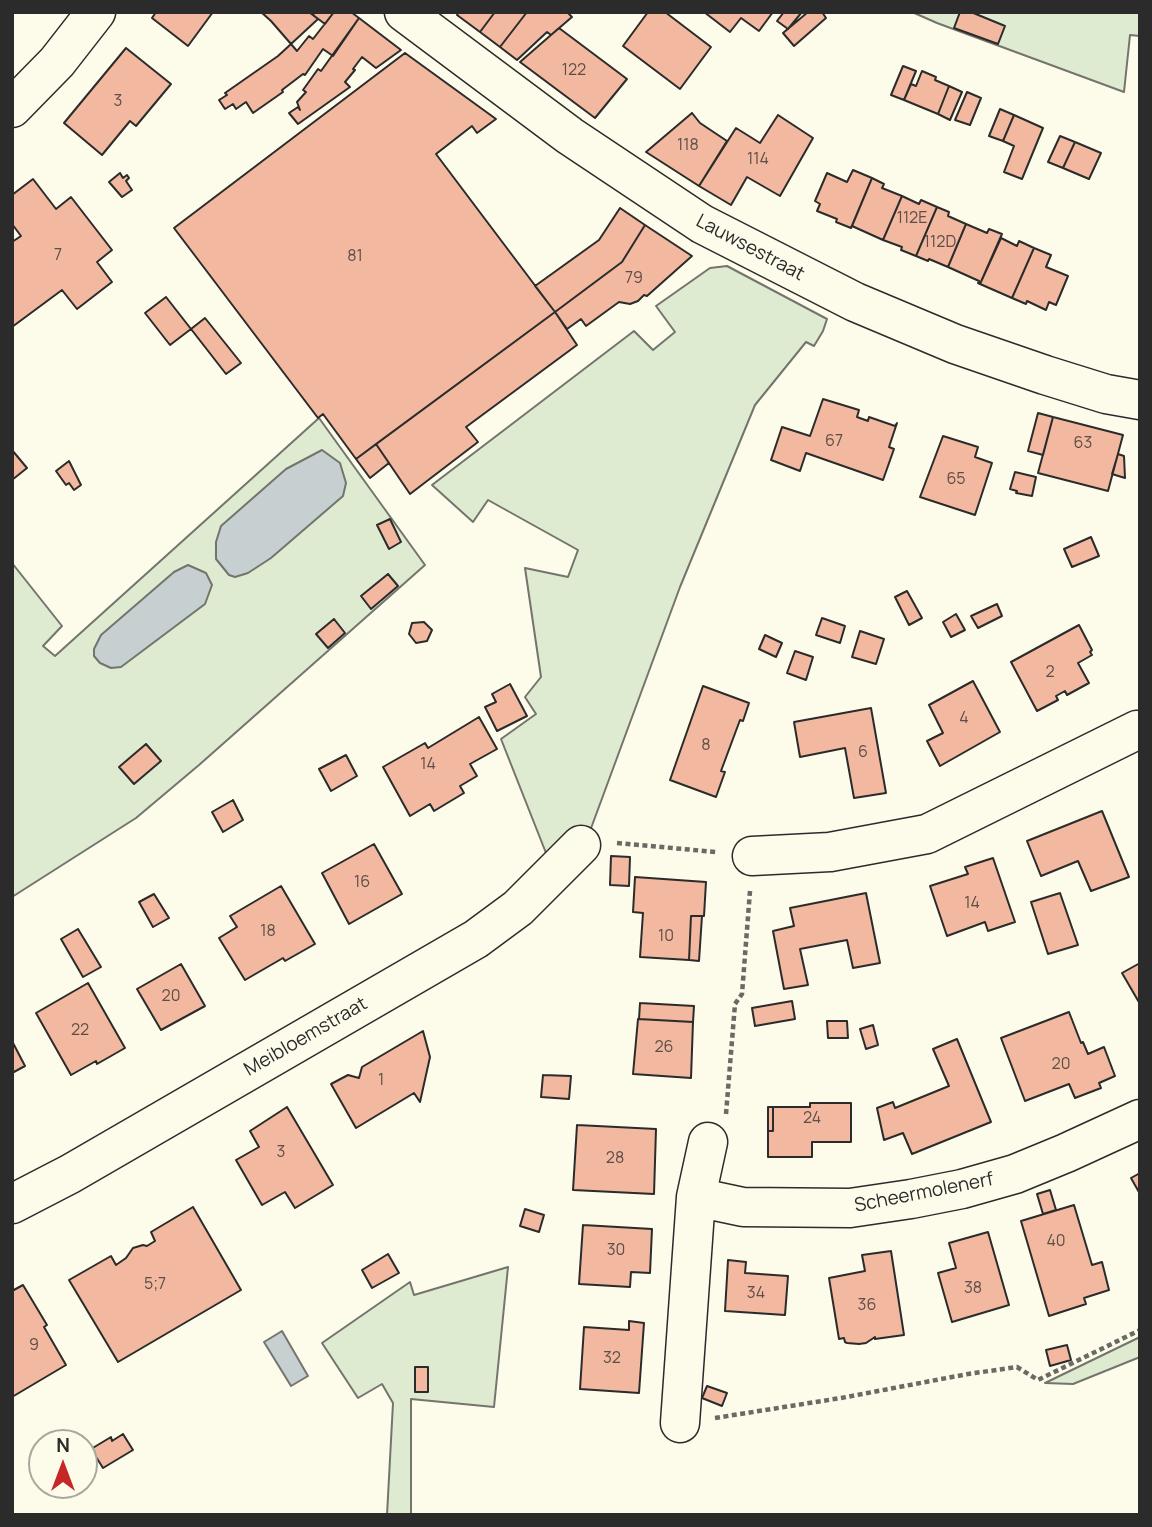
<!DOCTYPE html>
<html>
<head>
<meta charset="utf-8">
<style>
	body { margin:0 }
	#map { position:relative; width:1152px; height:1527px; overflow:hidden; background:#fdfbea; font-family:Manrope,sans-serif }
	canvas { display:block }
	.frame { position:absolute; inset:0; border:14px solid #2b2b2b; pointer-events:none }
	.north { position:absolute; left:28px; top:1429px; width:70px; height:70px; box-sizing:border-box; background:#fdfbea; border:2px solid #a9a89e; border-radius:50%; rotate:0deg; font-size:19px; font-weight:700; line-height:28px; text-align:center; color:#2b2b2b }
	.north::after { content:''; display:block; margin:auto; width:24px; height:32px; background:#c62828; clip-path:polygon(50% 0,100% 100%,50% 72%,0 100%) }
</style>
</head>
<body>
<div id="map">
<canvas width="1152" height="1527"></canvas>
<div class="frame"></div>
<div class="north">N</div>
</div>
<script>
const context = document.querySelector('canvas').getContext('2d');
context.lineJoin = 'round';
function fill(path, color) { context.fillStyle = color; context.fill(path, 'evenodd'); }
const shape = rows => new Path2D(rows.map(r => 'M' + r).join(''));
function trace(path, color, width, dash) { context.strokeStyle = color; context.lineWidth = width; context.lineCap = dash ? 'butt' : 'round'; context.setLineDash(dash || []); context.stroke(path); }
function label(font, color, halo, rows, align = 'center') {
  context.font = font + ' Manrope,sans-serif'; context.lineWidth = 5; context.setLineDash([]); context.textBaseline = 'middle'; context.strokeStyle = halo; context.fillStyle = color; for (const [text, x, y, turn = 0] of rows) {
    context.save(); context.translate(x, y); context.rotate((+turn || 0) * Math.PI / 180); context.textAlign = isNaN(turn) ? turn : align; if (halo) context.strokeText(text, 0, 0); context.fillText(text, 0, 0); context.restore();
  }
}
const green = shape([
	[912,12,1140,12,1140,36,1130,35,1124,92,937,23,912,12],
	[727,266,827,319,823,331,814,346,806,342,755,405,680,587,590,831,546,853,501,739,536,714,525,697,541,677,525,568,568,577,578,550,488,500,473,522,432,485,634,331,653,350,675,332,656,306,710,268,727,266],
	[319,418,425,565,199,765,136,818,12,897,12,563,62,626,43,646,55,656,319,418],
	[508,1267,494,1407,411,1399,411,1515,387,1515,393,1403,382,1384,358,1398,322,1343,410,1282,414,1295,508,1267],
	[1140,1337,1140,1357,1073,1384,1045,1383,1140,1337]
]);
fill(green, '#deebd1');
trace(green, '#74746e', 2);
const water = shape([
	[322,450,340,463,346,483,343,496,271,558,248,573,235,577,229,575,216,559,216,542,221,526,286,469,322,450],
	[188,565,206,573,212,585,205,604,121,667,111,668,100,663,94,656,94,649,101,635,174,572,188,565],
	[282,1331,308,1376,291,1386,264,1342,282,1331]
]);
fill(water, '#c7d0d0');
trace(water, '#74746e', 2);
const building = shape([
	[156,12,213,12,188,46,152,18,156,12],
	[261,12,309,12,318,19,291,44,271,21,261,12],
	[315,12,334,12,325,24,313,15,315,12],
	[334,12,351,12,359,18,333,56,323,49,305,75,303,74,282,90,283,92,253,113,246,102,236,109,233,104,225,109,219,100,227,95,225,93,278,56,291,44,297,51,309,36,313,39,334,12],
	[459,12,495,12,480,32,457,15,459,12],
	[495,12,527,12,500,47,480,32,495,12],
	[527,12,567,12,572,17,551,35,547,32,517,60,500,47,527,12],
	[648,12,665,12,711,47,680,89,623,46,648,12],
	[704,12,773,12,759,31,741,18,730,32,704,12],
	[784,12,802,12,788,29,777,21,784,12],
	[808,12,822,12,826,18,794,46,783,33,808,12],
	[960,12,971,12,1005,26,998,44,954,28,960,12],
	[359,18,401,50,376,68,362,57,353,69,355,70,345,82,350,87,298,124,289,113,298,107,300,110,297,102,306,92,303,90,318,69,321,71,359,18],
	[559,28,627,79,595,118,520,62,559,28],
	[126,48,171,84,136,126,130,121,102,155,64,123,126,48],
	[405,53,496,119,477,133,472,126,436,154,555,312,356,459,323,414,318,418,174,228,405,53],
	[903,66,916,71,904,100,891,95,903,66],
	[922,71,936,77,935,80,949,86,938,114,904,100,911,84,916,86,922,71],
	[949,86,962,92,950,120,938,114,949,86],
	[967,92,981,98,970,125,955,120,967,92],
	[1000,109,1014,115,1003,141,989,136,1000,109],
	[692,113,700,123,727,141,699,186,646,152,692,113],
	[778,115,813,138,780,196,747,177,731,205,699,186,736,128,760,143,778,115],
	[1014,115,1043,128,1022,179,1004,172,1014,146,1003,141,1014,115],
	[1060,136,1075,142,1063,168,1048,162,1060,136],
	[1075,142,1101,153,1089,179,1063,168,1075,142],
	[853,170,872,178,851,228,836,222,837,219,817,211,820,204,815,201,827,173,847,182,853,170],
	[120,173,123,178,127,175,129,178,126,181,132,190,122,197,109,182,120,173],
	[872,178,884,184,882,188,902,196,883,240,852,226,872,178],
	[33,179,56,209,71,197,112,250,97,262,112,282,77,309,62,290,12,327,12,242,21,236,12,224,12,195,33,179],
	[902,196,919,204,921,200,937,207,916,256,901,250,902,247,883,240,902,196],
	[937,207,949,212,948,216,966,224,948,267,929,259,928,261,916,256,937,207],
	[620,208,645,225,622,262,555,312,535,286,599,240,620,208],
	[966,224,987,233,989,229,1002,234,980,284,978,283,979,281,948,267,966,224],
	[645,225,692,256,647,296,644,295,638,301,630,304,619,302,586,326,581,319,567,329,555,312,622,262,645,225],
	[1001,238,1017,246,1019,241,1034,248,1012,298,980,284,1001,238],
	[1034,248,1051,255,1046,267,1068,276,1056,305,1049,302,1046,310,1027,301,1026,304,1012,298,1034,248],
	[166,297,191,329,170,345,145,313,166,297],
	[555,312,577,345,466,427,478,442,410,494,376,444,555,312],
	[205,318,241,363,226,374,191,329,205,318],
	[823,399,859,410,857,417,868,421,869,417,895,426,897,423,889,447,894,449,883,480,806,453,800,471,771,460,782,427,810,436,823,399],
	[1038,413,1053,417,1043,455,1028,451,1038,413],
	[1053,417,1123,435,1108,491,1038,473,1053,417],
	[943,436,978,447,975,457,992,463,975,515,920,497,943,436],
	[376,444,389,463,370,478,356,459,376,444],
	[12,450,27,468,12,480,12,450],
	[1118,454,1124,456,1125,478,1112,474,1118,454],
	[69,461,81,485,74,490,69,483,66,485,56,471,69,461],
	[1015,472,1036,477,1032,496,1016,493,1017,491,1010,489,1015,472],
	[390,519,401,542,389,549,377,525,390,519],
	[1091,537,1099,556,1072,567,1064,549,1091,537],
	[388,574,398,586,371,609,361,596,388,574],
	[907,591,922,618,909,625,895,597,907,591],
	[997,604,1002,616,978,628,971,616,997,604],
	[956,614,965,630,951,637,943,622,956,614],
	[822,618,845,626,840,643,816,635,822,618],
	[334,619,345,633,328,648,316,634,334,619],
	[424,622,432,630,427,641,416,643,409,634,412,623,424,622],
	[1079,625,1092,650,1090,652,1092,655,1078,663,1089,683,1067,695,1065,691,1056,696,1058,700,1037,711,1011,662,1079,625],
	[860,631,884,639,876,664,852,657,860,631],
	[765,635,782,643,776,657,759,649,765,635],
	[795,651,813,657,806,680,787,673,795,651],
	[973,681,1000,732,940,766,927,741,943,733,929,705,973,681],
	[510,684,527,716,497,731,485,707,496,702,492,694,510,684],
	[703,686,749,703,743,721,740,720,721,771,725,772,716,797,670,780,703,686],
	[871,708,886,793,854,798,845,748,800,757,794,722,871,708],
	[479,717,497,749,470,764,477,776,460,786,464,793,434,811,430,804,410,816,383,767,425,743,428,748,479,717],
	[146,744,161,761,134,784,119,767,146,744],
	[346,755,357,776,331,791,319,769,346,755],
	[233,800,243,820,223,832,212,812,233,800],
	[1102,811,1129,877,1091,891,1078,861,1041,876,1027,841,1102,811],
	[374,844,402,894,349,924,322,873,374,844],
	[611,856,630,857,629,886,610,885,611,856],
	[993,858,1015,922,988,931,985,922,947,936,930,886,968,874,965,867,993,858],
	[635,877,706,882,704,916,691,916,689,960,640,957,643,913,633,912,635,877],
	[281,886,315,944,285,961,283,958,245,980,219,938,237,927,230,916,281,886],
	[866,893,880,963,853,968,847,940,800,949,808,985,784,989,773,931,794,926,790,908,866,893],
	[1060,893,1078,945,1048,954,1031,902,1060,893],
	[154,894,169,918,153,927,139,902,154,894],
	[691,916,702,916,699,961,689,960,691,916],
	[78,929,101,967,83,977,61,939,78,929],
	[1140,963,1140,1004,1122,973,1140,963],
	[181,964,205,1006,161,1030,137,989,181,964],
	[88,983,125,1048,97,1064,96,1061,71,1075,36,1013,88,983],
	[792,1001,795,1019,755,1026,752,1008,792,1001],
	[640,1003,694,1006,693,1022,639,1019,640,1003],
	[1069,1012,1081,1043,1083,1042,1088,1054,1104,1047,1115,1076,1099,1083,1101,1088,1075,1098,1069,1084,1025,1101,1001,1038,1069,1012],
	[638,1019,693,1022,691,1078,633,1074,638,1019],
	[827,1021,847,1021,848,1038,828,1038,827,1021],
	[873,1025,878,1045,866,1049,860,1029,873,1025],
	[423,1031,430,1057,420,1102,414,1093,356,1128,331,1084,348,1075,359,1078,362,1067,423,1031],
	[957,1039,991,1122,912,1154,903,1133,884,1140,877,1108,893,1102,895,1108,949,1086,933,1049,957,1039],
	[12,1041,25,1066,12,1073,12,1041],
	[543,1075,571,1076,569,1099,541,1097,543,1075],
	[810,1103,851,1103,851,1142,812,1142,812,1157,768,1157,768,1131,773,1131,773,1107,810,1107,810,1103],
	[287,1107,333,1185,295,1208,285,1192,262,1205,236,1160,259,1147,250,1131,287,1107],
	[768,1107,773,1107,773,1131,768,1131,768,1107],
	[577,1125,656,1129,654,1194,573,1190,577,1125],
	[1140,1173,1140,1194,1131,1178,1140,1173],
	[1050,1190,1056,1210,1043,1214,1037,1194,1050,1190],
	[1074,1205,1092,1265,1102,1262,1109,1290,1084,1298,1086,1304,1049,1316,1021,1221,1074,1205],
	[193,1207,241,1290,118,1362,69,1280,111,1256,116,1265,126,1258,133,1248,143,1245,147,1246,155,1241,151,1232,193,1207],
	[525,1209,544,1215,539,1232,520,1226,525,1209],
	[583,1225,652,1229,650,1273,631,1272,630,1287,579,1284,583,1225],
	[988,1232,1009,1305,952,1322,938,1273,956,1268,949,1243,988,1232],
	[891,1251,904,1335,875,1339,875,1337,866,1343,859,1344,847,1343,845,1342,844,1338,839,1339,829,1278,865,1271,862,1255,891,1251],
	[388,1254,399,1273,372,1288,362,1270,388,1254],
	[728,1260,746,1262,745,1273,788,1276,785,1315,725,1311,728,1260],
	[23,1285,47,1325,44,1327,66,1365,12,1397,12,1291,23,1285],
	[629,1321,644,1323,639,1393,580,1389,584,1327,629,1330,629,1321],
	[1067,1345,1071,1360,1050,1366,1046,1350,1067,1345],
	[415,1367,428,1367,428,1392,415,1392,415,1367],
	[707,1386,727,1393,722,1406,702,1398,707,1386],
	[123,1434,133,1450,103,1468,91,1449,111,1437,112,1441,123,1434]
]);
fill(building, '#f2b8a0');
trace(building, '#2b2b2b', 2);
const minor = shape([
	[404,12,570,136,702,224,855,302,955,344,1045,375,1106,394,1140,400],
	[12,108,57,62,96,12],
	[752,856,830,852,927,834,1137,730],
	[696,1197,743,1207,850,1208,911,1199,962,1189,1015,1174,1066,1153,1140,1119],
	[12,1204,70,1174,476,939,518,908,581,845],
	[680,1423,696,1197,708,1142]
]);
trace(minor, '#2b2b2b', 41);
trace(shape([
	[617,843,716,852],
	[726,1114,735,1004,742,994,750,891],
	[715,1418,841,1398,968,1374,1017,1367,1038,1380,1140,1330]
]), '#6a6964', 4.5, [5, 3.5]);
trace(minor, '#fdfbea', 38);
label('16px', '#5d4e48', null, [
	["122",574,71],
	["3",118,102],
	["118",688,146],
	["114",758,160],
	["112E",912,219],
	["112D",940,243],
	["7",58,256],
	["81",355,257],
	["79",634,279],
	["67",834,442],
	["63",1083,444],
	["65",956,480],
	["2",1050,673],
	["4",964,719],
	["8",706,746],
	["6",863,753],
	["14",428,765],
	["16",362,883],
	["14",972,904],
	["18",268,932],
	["10",666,937],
	["20",171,997],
	["22",80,1031],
	["26",664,1048],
	["20",1061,1065],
	["1",381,1081],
	["24",812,1119],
	["3",281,1153],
	["28",615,1159],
	["40",1056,1242],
	["30",616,1251],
	["5;7",155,1285],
	["38",973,1289],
	["34",756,1294],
	["36",867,1306],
	["9",34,1346],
	["32",612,1359]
]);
label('19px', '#2b2b2b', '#fdfbea', [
	["Lauwsestraat",750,248,28],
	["Meibloemstraat",306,1037,-30],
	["Scheermolenerf",924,1193,-11]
]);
</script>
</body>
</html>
